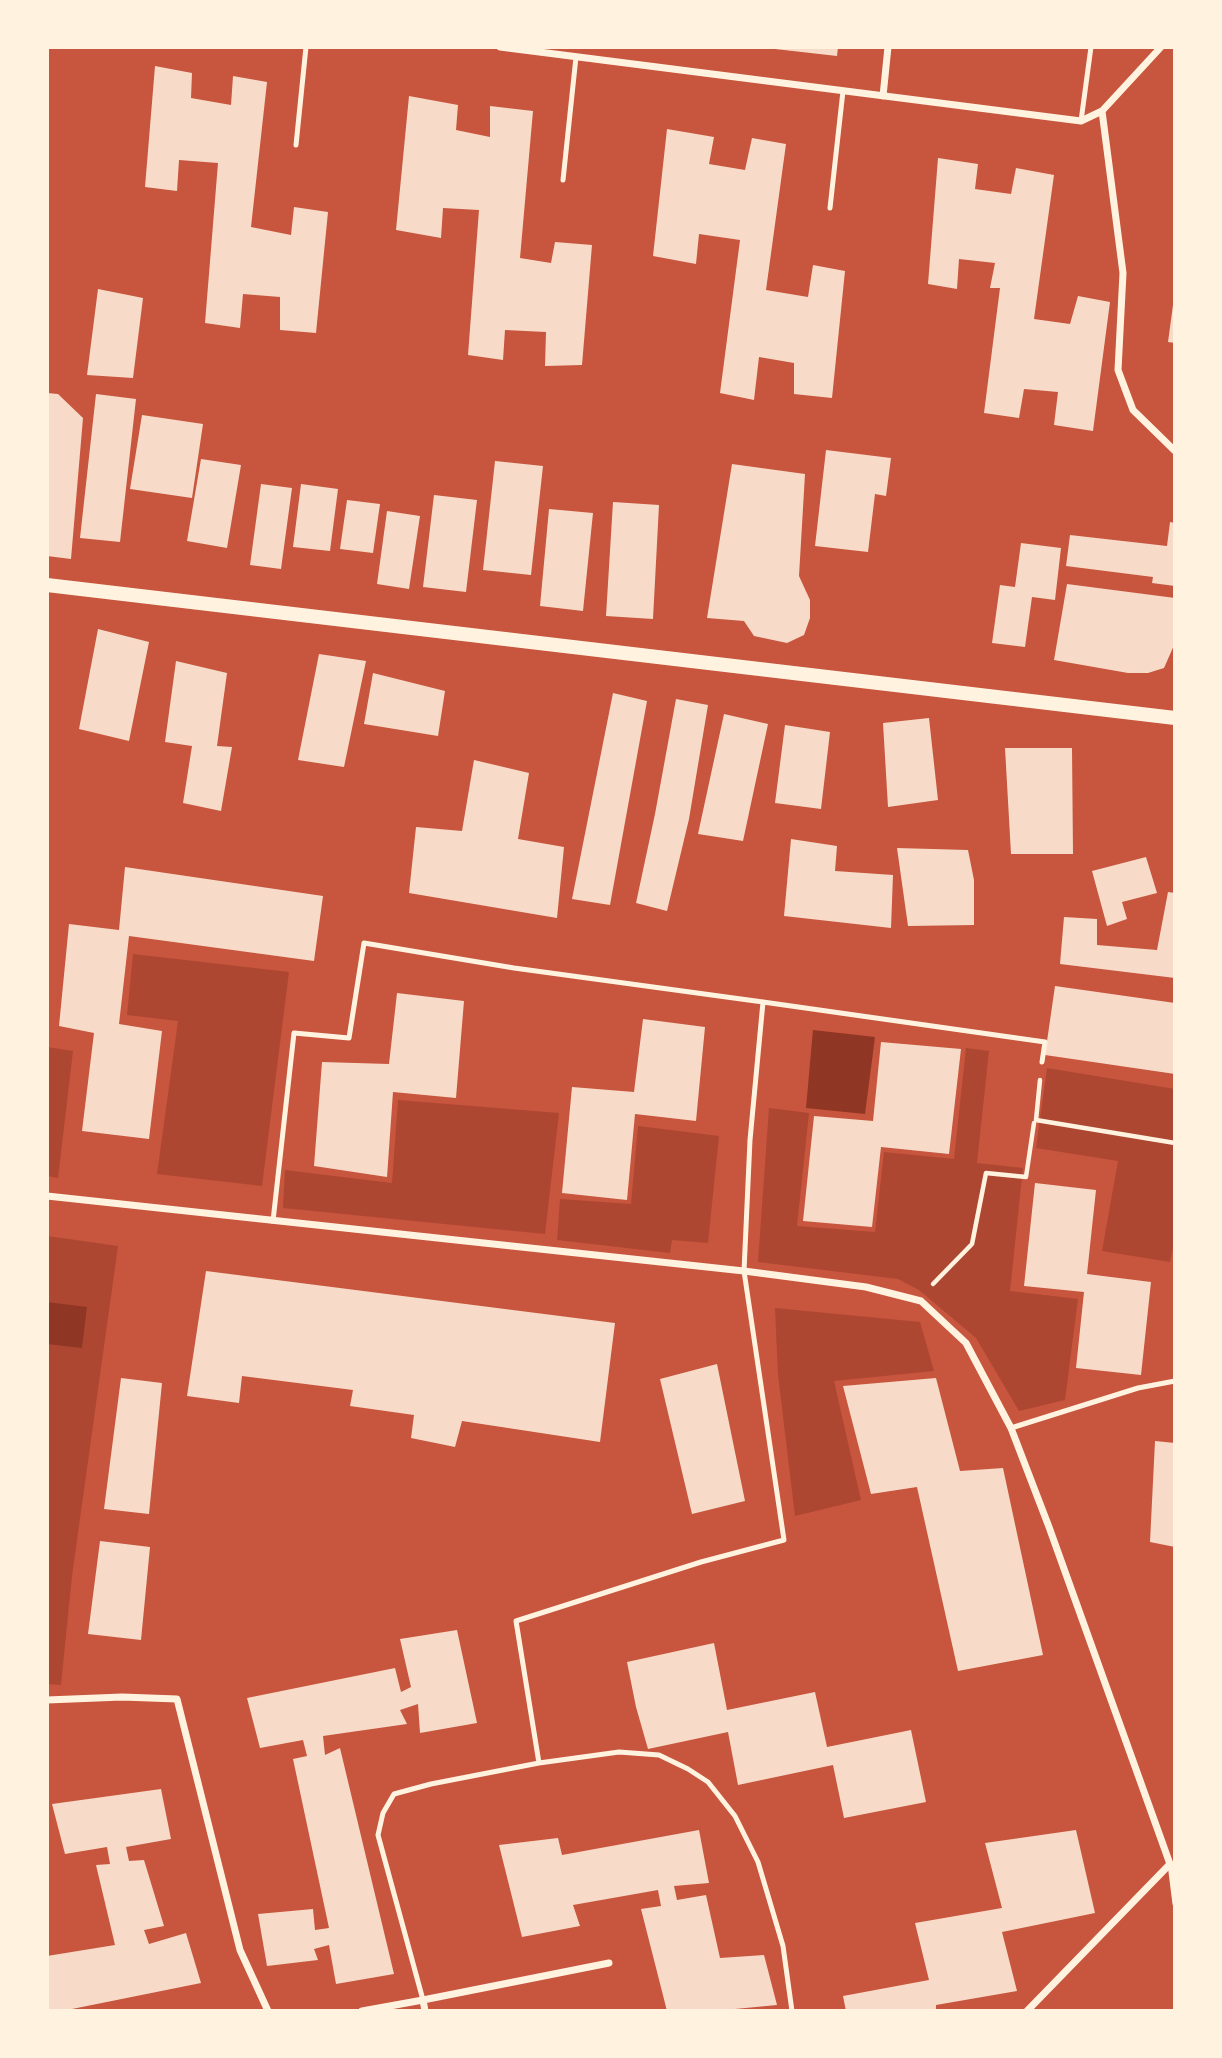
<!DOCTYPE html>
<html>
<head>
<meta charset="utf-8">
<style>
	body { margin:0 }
	#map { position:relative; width:1222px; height:2058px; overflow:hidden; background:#c8553d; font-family:"PT Sans Narrow",sans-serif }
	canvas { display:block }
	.frame { position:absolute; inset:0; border:49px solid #fff3e0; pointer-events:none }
</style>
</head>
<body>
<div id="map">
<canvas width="1222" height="2058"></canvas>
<div class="frame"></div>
</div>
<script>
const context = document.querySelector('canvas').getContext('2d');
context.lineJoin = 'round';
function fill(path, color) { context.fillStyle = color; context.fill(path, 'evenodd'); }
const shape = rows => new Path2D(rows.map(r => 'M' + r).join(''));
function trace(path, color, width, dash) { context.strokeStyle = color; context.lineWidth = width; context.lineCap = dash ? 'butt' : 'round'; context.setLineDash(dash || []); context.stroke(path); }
fill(shape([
	[133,954,289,972,262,1186,157,1174,178,1021,127,1015],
	[47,1047,73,1051,58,1178,47,1176],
	[966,1048,989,1051,977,1163,1023,1168,1010,1291,1078,1299,1065,1400,1019,1411,976,1338,919,1290,898,1279,758,1262,769,1108,809,1113,797,1226,875,1232,884,1152,954,1159],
	[1047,1068,1175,1089,1175,1237,1170,1262,1102,1251,1118,1161,1036,1148],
	[398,1100,559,1113,545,1234,283,1208,285,1170,392,1183],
	[638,1126,719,1136,708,1243,672,1240,670,1253,557,1240,560,1199,631,1204],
	[47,1236,118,1246,72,1576,61,1685,47,1684],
	[775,1308,920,1322,934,1371,834,1381,861,1500,795,1516,778,1375]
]), '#ae4732');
fill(shape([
	[813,1030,875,1037,865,1114,806,1108],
	[47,1302,87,1307,82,1348,47,1344]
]), '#8f3625');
fill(shape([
	[775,47,838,47,837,56,775,49],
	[155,66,192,73,191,98,231,105,233,76,267,82,251,227,291,235,294,207,328,212,316,333,280,330,280,297,243,294,240,328,205,323,218,163,179,160,177,191,145,187],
	[409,96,458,105,456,130,490,137,490,106,533,111,520,258,551,263,555,242,592,245,582,365,545,366,546,332,505,330,503,360,468,355,479,210,443,208,441,238,396,230],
	[667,129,714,137,709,164,745,170,752,138,786,144,766,290,808,297,813,265,845,271,832,398,794,394,794,363,759,357,754,400,720,393,740,240,699,234,696,264,653,256],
	[938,158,978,164,975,189,1011,194,1016,168,1054,175,1034,319,1070,324,1078,296,1110,302,1093,431,1054,425,1058,392,1024,389,1019,418,984,413,1000,288,990,288,995,263,959,259,957,289,928,284],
	[98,289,143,298,133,378,87,375],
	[1173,305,1175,305,1175,343,1168,342],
	[47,393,58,394,83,418,71,559,47,556],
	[96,394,136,399,120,542,80,538],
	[142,415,203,424,192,498,130,489],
	[826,450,891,458,886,496,875,494,868,552,815,546],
	[201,459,241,465,227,548,187,541],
	[495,461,543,466,531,575,483,570],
	[732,464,805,474,799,576,810,600,810,618,804,635,787,643,754,636,744,621,707,618],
	[261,484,292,488,281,569,250,565],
	[301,484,338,489,330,551,293,547],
	[434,495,477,500,466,592,423,587],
	[347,500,380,504,373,553,340,549],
	[613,502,659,505,653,619,606,616],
	[549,509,593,513,583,611,540,606],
	[387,511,420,516,409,589,377,584],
	[1170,522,1175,523,1175,586,1152,583,1153,577,1066,566,1070,535,1167,546],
	[1021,543,1061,548,1055,600,1032,597,1025,647,992,643,1000,585,1015,587],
	[1067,584,1175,598,1175,643,1164,668,1148,673,1128,673,1054,660],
	[98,629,149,642,129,741,79,729],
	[319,654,366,661,344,767,298,760],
	[176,661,227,673,217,746,232,747,221,811,183,803,192,746,165,742],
	[373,673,445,691,438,736,364,724],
	[613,693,647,701,610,905,572,899],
	[676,699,708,705,689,819,667,911,636,903,655,814],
	[724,714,768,724,743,841,698,834],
	[929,718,938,800,888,807,883,723],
	[785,725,830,732,821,809,775,803],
	[1005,748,1072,748,1073,854,1011,854],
	[474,760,529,773,518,839,564,847,557,918,409,893,416,827,462,831],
	[791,839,837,846,835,871,893,875,891,928,784,916],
	[897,848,968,850,974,880,974,925,908,926],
	[1146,857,1157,893,1122,902,1127,919,1107,926,1092,871],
	[125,867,323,896,314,961,129,936,119,1024,162,1031,149,1139,82,1131,94,1033,59,1026,69,924,119,930],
	[1168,892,1175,893,1175,978,1060,964,1064,917,1097,919,1097,945,1157,950],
	[1055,986,1175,1003,1175,1074,1045,1055],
	[397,993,464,1001,456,1098,393,1092,387,1177,314,1166,322,1062,389,1064],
	[643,1019,705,1027,696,1121,635,1114,627,1200,562,1193,572,1087,634,1092],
	[881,1042,961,1049,949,1154,881,1147,872,1227,803,1221,814,1116,873,1121],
	[1035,1183,1096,1190,1087,1274,1151,1282,1141,1375,1076,1368,1084,1292,1024,1286],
	[206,1271,615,1323,600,1442,462,1421,455,1447,411,1438,414,1415,350,1406,353,1390,242,1376,239,1403,187,1396],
	[717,1364,745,1501,692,1514,660,1379],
	[121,1378,162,1383,149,1514,104,1509],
	[936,1378,960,1471,1003,1468,1043,1655,958,1671,917,1487,871,1494,843,1386],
	[1155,1441,1175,1443,1175,1547,1150,1542],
	[100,1541,150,1547,141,1640,88,1634],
	[457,1630,477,1723,420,1733,418,1704,400,1710,407,1724,323,1736,325,1755,340,1748,394,1974,336,1984,329,1945,314,1949,318,1960,267,1966,258,1914,313,1909,315,1930,329,1928,293,1759,307,1756,303,1740,260,1748,247,1698,395,1668,401,1692,411,1687,400,1639],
	[714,1643,727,1710,815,1692,827,1747,911,1730,926,1802,844,1818,833,1765,738,1785,728,1732,648,1749,636,1707,627,1662],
	[161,1789,171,1839,126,1847,129,1861,144,1860,164,1926,144,1930,149,1944,186,1933,201,1983,72,2009,72,2011,47,2009,47,1956,115,1945,96,1865,110,1864,107,1847,65,1854,52,1804],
	[699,1830,709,1883,674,1886,677,1900,706,1895,720,1958,764,1955,777,2005,714,2011,667,2011,641,1909,661,1906,658,1890,573,1905,580,1926,522,1937,499,1845,558,1838,562,1855],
	[1076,1830,1095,1913,1002,1932,1017,1991,936,2005,936,2011,846,2011,843,1996,929,1980,915,1923,1002,1908,985,1843]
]), '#f7dbc8');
trace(shape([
	[1040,1080,1036,1120,1175,1143],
	[933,1284,972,1244,986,1173,1026,1177,1034,1123]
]), '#fff3e0', 4.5);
trace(shape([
	[1081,121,1091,47],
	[296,145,306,47],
	[563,180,576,57],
	[830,208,843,91],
	[763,1002,1045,1042,1042,1062],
	[273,1221,294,1033,349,1038,364,943,514,968,763,1002,750,1140,744,1271,784,1540,701,1562,516,1621,539,1763],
	[1011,1428,1138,1388,1175,1381],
	[1170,1864,1175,1904],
	[423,2000,378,1835,383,1813,394,1794,431,1784,539,1763,619,1752,659,1755,688,1769,708,1782,735,1816,758,1862,783,1946,792,2011]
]), '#fff3e0', 5);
trace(shape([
	[500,47,1081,121,1102,111,1161,47],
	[883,96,888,47],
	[1102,111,1123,273,1118,370,1133,410,1175,451],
	[47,1196,744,1271,866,1287,921,1301,966,1343,1011,1428,1049,1527,1170,1864],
	[47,1700,122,1697,177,1699,240,1950,268,2011],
	[423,2000,609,1963],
	[362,2011,423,2000,425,2011],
	[1027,2011,1170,1864]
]), '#fff3e0', 7);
trace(shape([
	[47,585,1175,718]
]), '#fff3e0', 14);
</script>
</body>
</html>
